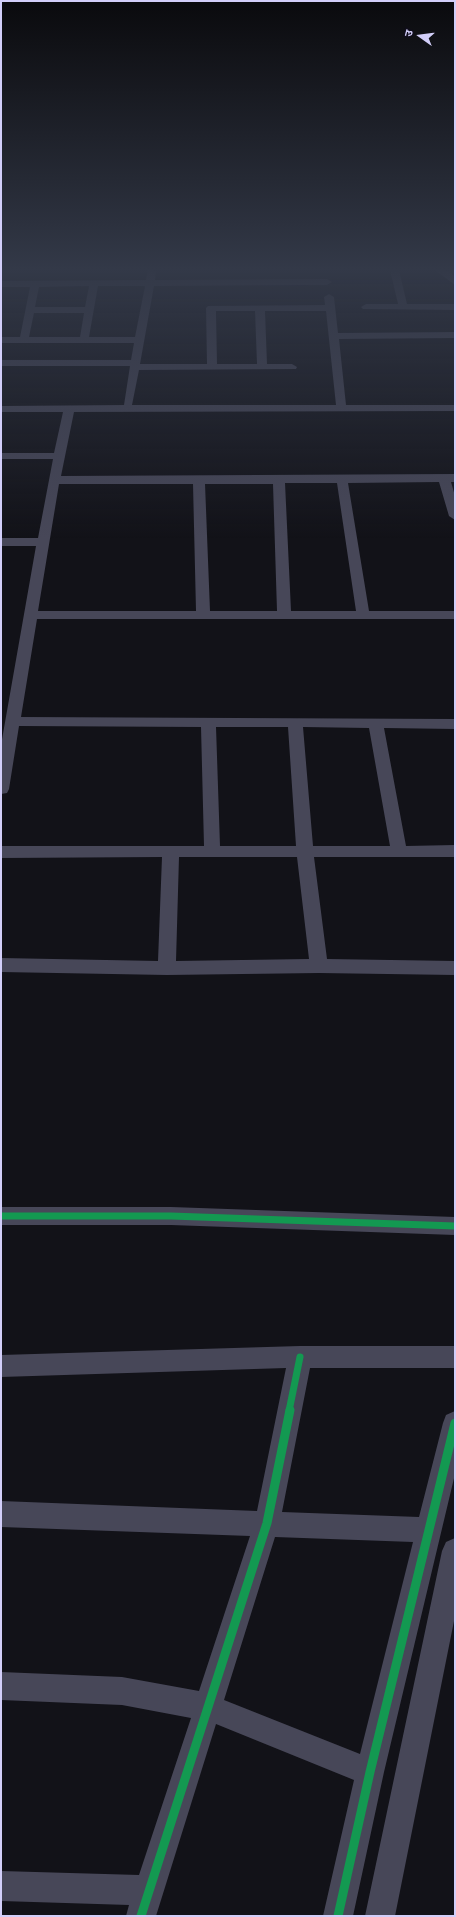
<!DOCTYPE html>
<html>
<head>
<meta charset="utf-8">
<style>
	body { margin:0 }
	#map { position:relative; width:456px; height:1917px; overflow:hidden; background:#121218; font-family:Ubuntu,"Noto Sans Devanagari",sans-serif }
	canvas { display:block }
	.frame { position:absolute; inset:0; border:2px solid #d2cef9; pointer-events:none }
	.north { position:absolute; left:400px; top:16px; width:40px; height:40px; -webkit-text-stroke:3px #100e1c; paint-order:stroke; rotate:284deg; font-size:11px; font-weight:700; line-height:16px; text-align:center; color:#d2cef9 }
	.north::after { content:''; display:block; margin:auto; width:14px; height:18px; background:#d2cef9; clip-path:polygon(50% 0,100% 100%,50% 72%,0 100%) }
</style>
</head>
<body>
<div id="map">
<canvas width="456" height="1917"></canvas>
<div class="frame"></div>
<div class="north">उ</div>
</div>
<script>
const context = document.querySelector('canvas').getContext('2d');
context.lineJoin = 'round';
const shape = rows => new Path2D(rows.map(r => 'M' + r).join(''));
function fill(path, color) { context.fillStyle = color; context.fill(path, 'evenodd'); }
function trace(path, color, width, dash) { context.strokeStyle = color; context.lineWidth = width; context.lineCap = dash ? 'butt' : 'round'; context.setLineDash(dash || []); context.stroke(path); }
fill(shape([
	[148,270,156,271,155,280,327,279,332,282,327,285,154,286,140,364,207,364,206,308,208,306,325,305,324,297,329,294,334,297,338,333,455,332,455,338,339,339,346,405,455,405,455,411,74,412,61,476,455,474,455,482,451,482,455,496,455,520,449,516,439,482,348,483,369,611,455,611,455,619,37,619,21,717,455,719,455,729,384,728,406,846,455,845,455,857,314,857,327,959,455,961,455,975,319,973,167,975,1,972,1,958,158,961,162,857,1,858,1,846,204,846,201,727,19,726,9,789,7,793,1,794,1,745,36,546,1,546,1,538,38,538,53,459,1,459,1,453,54,453,63,412,1,412,1,406,124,405,130,366,1,366,1,360,131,360,134,343,1,343,1,337,20,337,30,287,1,287,1,281,146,280,148,270],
	[89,286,85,307,35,307,39,287,89,286],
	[98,286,145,286,135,337,89,337,98,286],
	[216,311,255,311,257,364,217,364,216,311],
	[265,311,326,311,336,405,132,405,139,370,296,369,297,367,292,364,267,364,265,311],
	[34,313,84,313,80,337,29,337,34,313],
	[285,483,337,483,356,611,291,611,285,483],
	[59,484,193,484,196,611,38,611,59,484],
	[205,484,273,484,277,611,210,611,205,484],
	[216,727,288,727,296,846,220,846,216,727],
	[303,727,369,728,390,846,313,846,303,727],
	[179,857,297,857,309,959,176,961,179,857],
	[390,270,399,270,407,304,455,304,455,310,363,309,361,307,366,304,398,304,390,270],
	[435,270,449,271,455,277,455,285,435,270],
	[1,1207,171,1207,455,1217,455,1235,171,1225,1,1225,1,1207],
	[300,1346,455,1346,455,1368,310,1368,282,1512,419,1517,443,1423,446,1415,455,1411,455,1474,384,1772,353,1916,323,1916,354,1780,216,1724,156,1916,126,1916,129,1905,1,1901,1,1871,139,1875,191,1718,122,1705,1,1700,1,1672,122,1677,199,1691,250,1536,1,1527,1,1501,257,1511,286,1368,1,1377,1,1355,300,1346],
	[275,1537,413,1542,360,1754,224,1700,275,1537],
	[455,1538,455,1616,395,1916,365,1916,442,1551,446,1542,455,1538]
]), '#474758');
trace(shape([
	[1,1216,171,1216,455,1226],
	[289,1411,300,1357]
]), '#139951', 7);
trace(shape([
	[141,1916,267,1523,290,1410],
	[338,1916,370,1772,455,1423]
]), '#139951', 9);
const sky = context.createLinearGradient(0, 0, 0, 539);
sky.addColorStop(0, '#0a0a0d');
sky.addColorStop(0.5, '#333948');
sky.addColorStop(1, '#33394800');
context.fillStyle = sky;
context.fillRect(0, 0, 456, 539);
</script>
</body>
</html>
